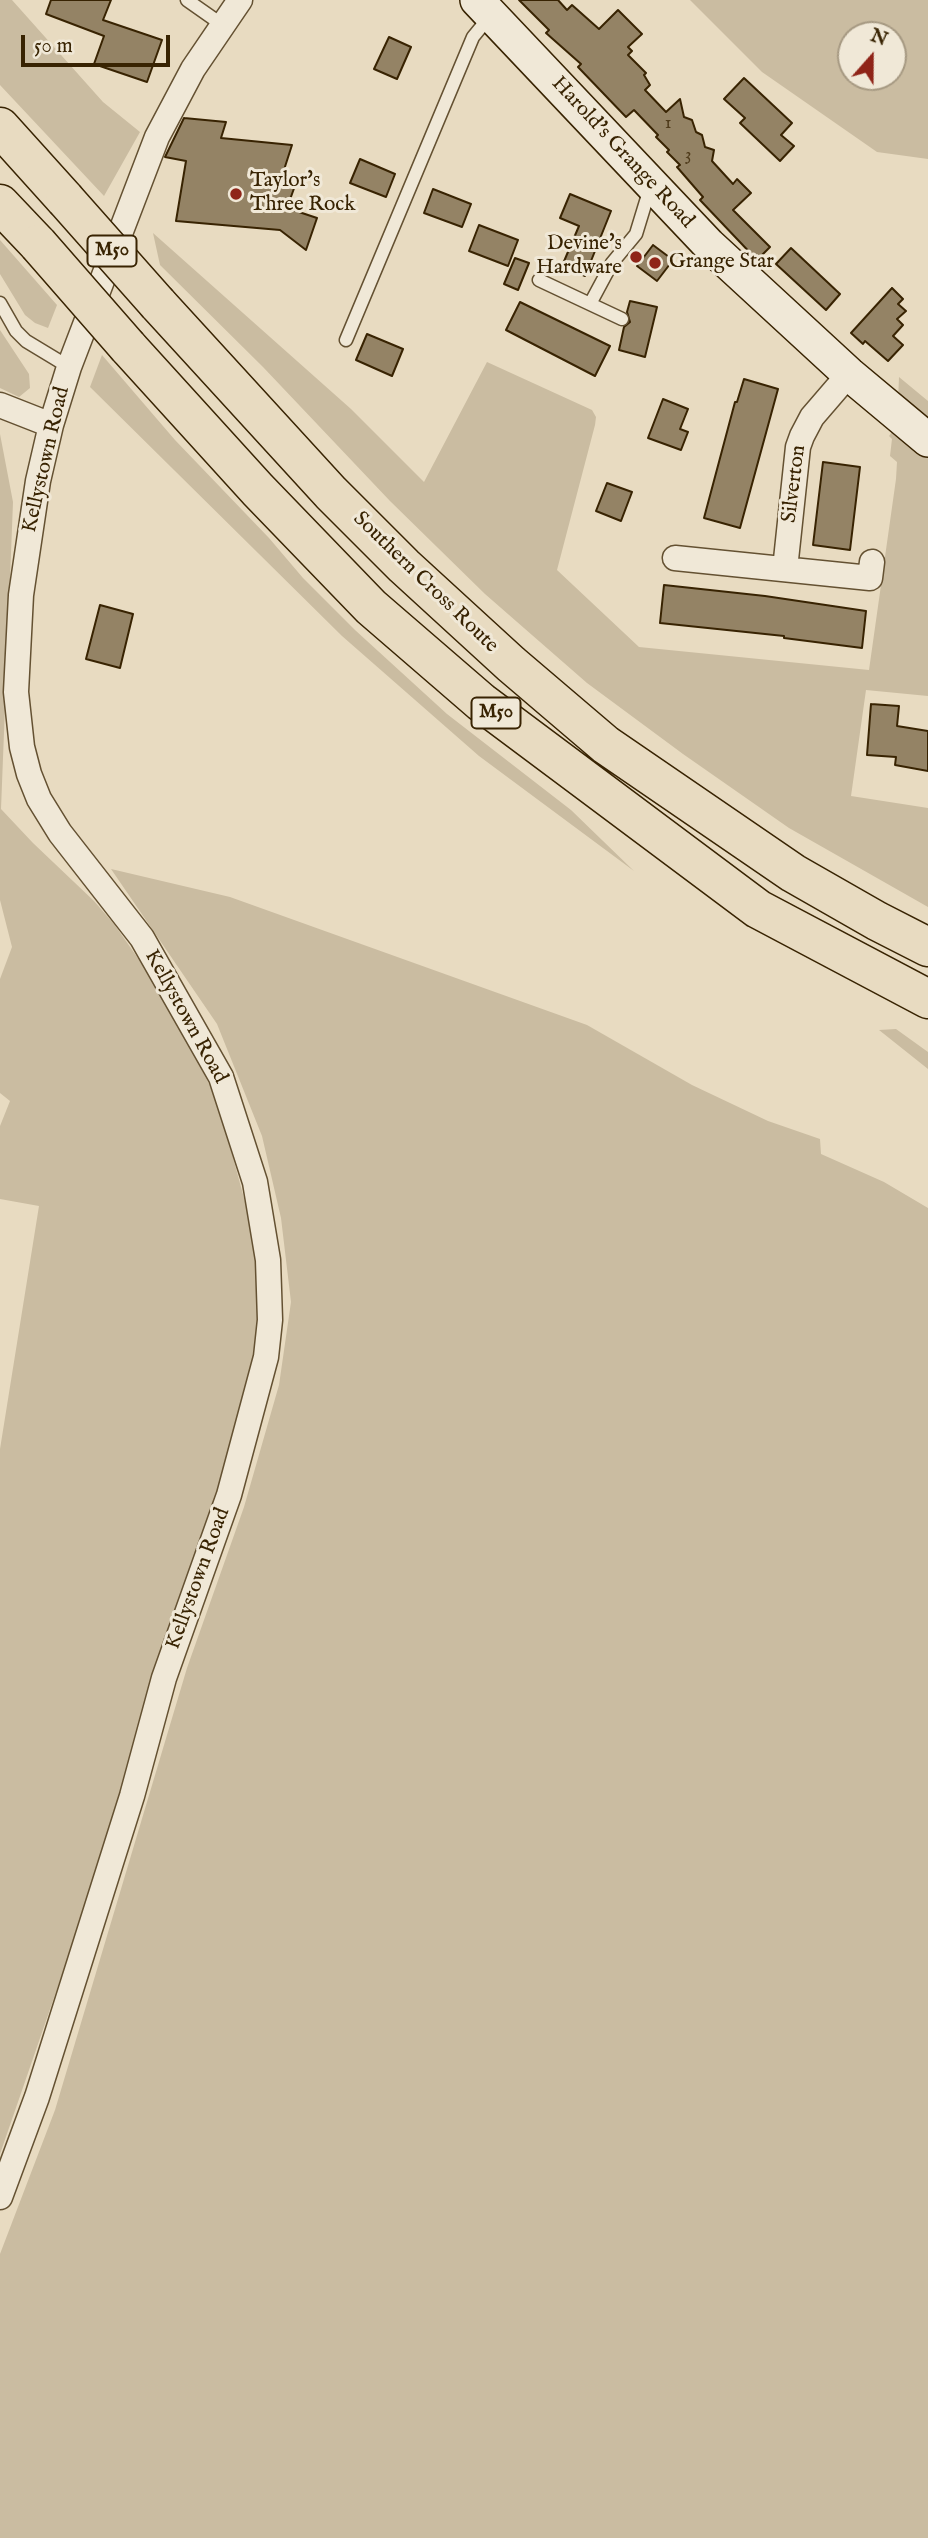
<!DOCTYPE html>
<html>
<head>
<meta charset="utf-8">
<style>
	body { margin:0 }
	#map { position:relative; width:928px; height:2538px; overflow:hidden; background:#e8dbc1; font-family:"IM FELL English",serif }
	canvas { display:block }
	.north { position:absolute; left:837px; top:21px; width:70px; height:70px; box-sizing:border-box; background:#f0e8d7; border:2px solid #a69982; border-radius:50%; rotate:21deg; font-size:19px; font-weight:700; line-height:28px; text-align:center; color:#382302 }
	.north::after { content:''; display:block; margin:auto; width:24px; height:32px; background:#8f2418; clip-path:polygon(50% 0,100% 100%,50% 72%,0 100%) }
	.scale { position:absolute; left:21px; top:35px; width:149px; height:32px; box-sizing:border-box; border:4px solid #382302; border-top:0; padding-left:9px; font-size:21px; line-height:24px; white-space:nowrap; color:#382302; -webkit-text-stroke:5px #f0e8d7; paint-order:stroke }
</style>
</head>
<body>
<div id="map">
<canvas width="928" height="2538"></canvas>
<div class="north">N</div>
<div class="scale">50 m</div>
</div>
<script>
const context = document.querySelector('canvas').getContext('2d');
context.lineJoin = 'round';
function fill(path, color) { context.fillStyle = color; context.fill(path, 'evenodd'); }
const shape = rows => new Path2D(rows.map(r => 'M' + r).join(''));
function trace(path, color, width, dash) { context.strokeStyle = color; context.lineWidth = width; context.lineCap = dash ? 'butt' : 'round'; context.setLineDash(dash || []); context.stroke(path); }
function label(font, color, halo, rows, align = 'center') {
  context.font = font + ' "IM FELL English",serif'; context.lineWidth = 6; context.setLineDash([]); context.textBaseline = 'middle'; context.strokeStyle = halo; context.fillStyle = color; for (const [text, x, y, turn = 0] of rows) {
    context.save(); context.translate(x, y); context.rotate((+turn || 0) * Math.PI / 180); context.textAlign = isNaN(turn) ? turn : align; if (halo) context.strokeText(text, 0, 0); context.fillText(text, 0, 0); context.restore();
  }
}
fill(shape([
	[0,0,12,0,103,102,140,132,104,196,0,85],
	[690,0,928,0,928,159,877,152,762,72],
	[851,35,893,35,893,77,851,77],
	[153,233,351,409,424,482,487,362,592,410,596,417,595,425,557,570,639,647,869,670,896,479,897,462,890,456,892,439,889,436,895,428,928,454,928,696,866,690,851,796,928,808,928,907,789,828,683,754,587,683,485,594,390,501,263,367,160,265],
	[0,240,57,305,48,328,35,323,25,315,0,274],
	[0,330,29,374,30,388,19,397,0,388],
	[102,355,175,440,269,538,303,578,355,630,447,714,571,810,634,871,479,756,342,636,90,387],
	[899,377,928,401,928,427,898,402],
	[0,434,13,502,1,809,33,843,94,901,114,924,149,974,188,1042,218,1102,248,1213,258,1277,257,1341,237,1430,211,1514,67,1960,0,2154,0,1449,39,1206,0,1199,0,1126,10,1101,0,1093,0,979,12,947,0,900],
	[111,869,230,897,587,1025,692,1085,768,1121,820,1139,821,1154,884,1182,928,1208,928,2538,0,2538,0,2254,55,2110,187,1668,244,1507,279,1385,291,1302,281,1218,262,1136,217,1024],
	[896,1029,928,1052,928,1069,879,1030]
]), '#cabca1');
const building = shape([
	[51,0,111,0,103,20,162,40,147,82,94,64,104,36,46,14,51,0],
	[519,0,558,0,567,10,572,5,599,29,618,10,642,34,628,47,632,51,628,55,646,73,644,75,650,85,645,90,666,112,680,99,684,117,692,120,696,132,702,135,705,147,714,150,712,161,733,184,737,179,751,193,733,210,770,247,757,260,700,200,703,197,677,167,680,165,667,152,669,150,656,137,658,135,634,110,626,117,578,67,581,64,546,33,549,30,519,0],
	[389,37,411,47,397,79,374,69,389,37],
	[744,78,792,123,781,135,794,146,780,161,740,123,745,118,724,99,744,78],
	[184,118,226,122,221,138,292,145,282,176,297,180,287,208,317,218,306,250,280,230,176,221,186,161,165,157,184,118],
	[360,159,395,174,386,197,350,183,360,159],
	[433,189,471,204,462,227,424,213,433,189],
	[570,194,611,211,585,276,562,266,579,226,560,218,570,194],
	[479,225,518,240,508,266,469,251,479,225],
	[653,245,673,260,657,281,637,266,653,245],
	[791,248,840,294,826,310,776,264,791,248],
	[515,258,529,263,518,290,504,284,515,258],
	[892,288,903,299,898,304,906,311,897,319,903,325,893,336,903,345,888,361,865,341,863,344,851,333,892,288],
	[630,301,657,307,645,357,619,350,624,327,630,322,627,312,630,301],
	[520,302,610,346,595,376,506,330,520,302],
	[367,334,403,349,392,376,356,360,367,334],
	[744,379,778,389,740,528,704,518,735,402,737,402,744,379],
	[663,399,688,409,680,429,688,432,681,450,648,438,663,399],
	[823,462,860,467,850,550,813,545,823,462],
	[607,483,632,492,621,521,596,511,607,483],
	[664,585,765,596,866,611,862,648,784,638,784,636,660,623,664,585],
	[100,605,133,614,120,668,86,659,100,605],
	[871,704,899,706,897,726,928,731,928,771,895,765,896,757,867,755,871,704]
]);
fill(building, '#948365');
trace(building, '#382302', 2);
const lane = shape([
	[187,0,224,26],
	[539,280,622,319],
	[0,303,16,331,26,341,69,367],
	[590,304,612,263,636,234,647,198,655,190],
	[346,340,473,37,491,15]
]);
const street = shape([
	[0,405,51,425],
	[675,558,870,578,872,562],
	[785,569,798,447,802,436,812,417,849,374],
	[0,2197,37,2097,132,1796,164,1678,229,1495,266,1357,270,1320,268,1260,255,1182,221,1077,142,938,60,833,39,799,29,774,22,747,16,692,21,595,38,481,51,425,69,367,157,137,193,69,240,0]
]);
const secondary = shape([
	[477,0,709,245,849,374,928,440]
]);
const highway = shape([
	[0,127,65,199],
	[0,204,38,244],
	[158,304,331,493,404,566,511,664,606,745,793,873,877,921,928,947],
	[128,347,258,490,371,607,481,702,758,909,928,999]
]);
trace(lane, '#645132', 15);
trace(street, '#645132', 27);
trace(secondary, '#382302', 36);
trace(highway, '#382302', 41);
trace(lane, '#f0e8d7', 12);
trace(street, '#f0e8d7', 24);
trace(secondary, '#f0e8d7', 33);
trace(highway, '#e8dbc1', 38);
const highwayBridge = shape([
	[65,199,158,304],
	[38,244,128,347]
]);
trace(highwayBridge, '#382302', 41, []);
trace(highwayBridge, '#e8dbc1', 38);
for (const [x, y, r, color] of [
	[236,194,7,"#8f2418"],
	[636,257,7,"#8f2418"],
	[655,263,7,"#8f2418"]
]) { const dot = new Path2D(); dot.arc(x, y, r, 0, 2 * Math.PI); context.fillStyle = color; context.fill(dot); trace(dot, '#f0e8d7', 2.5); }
label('18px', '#4f3b1b', null, [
	["1",668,124],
	["3",688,156]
]);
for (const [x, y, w] of [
	[112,251,49],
	[496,713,49]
]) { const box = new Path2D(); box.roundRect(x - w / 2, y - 15.5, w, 31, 5); context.fillStyle = '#f0e8d7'; context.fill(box); trace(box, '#382302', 2); }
label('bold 19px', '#382302', null, [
	["M50",112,251],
	["M50",496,713]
]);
label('21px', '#382302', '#f0e8d7', [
	["Harold's Grange Road",622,153,47],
	["Kellystown Road",47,460,-77],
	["Silverton",795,484,-83],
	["Southern Cross Route",425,583,44],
	["Kellystown Road",185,1017,61],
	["Kellystown Road",199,1579,-70]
]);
label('21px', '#382302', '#f0e8d7', [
	["Taylor's",250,182],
	["Three Rock",250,206],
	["Devine's",622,245,"right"],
	["Hardware",622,269,"right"],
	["Grange Star",669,263]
], 'left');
</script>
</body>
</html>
